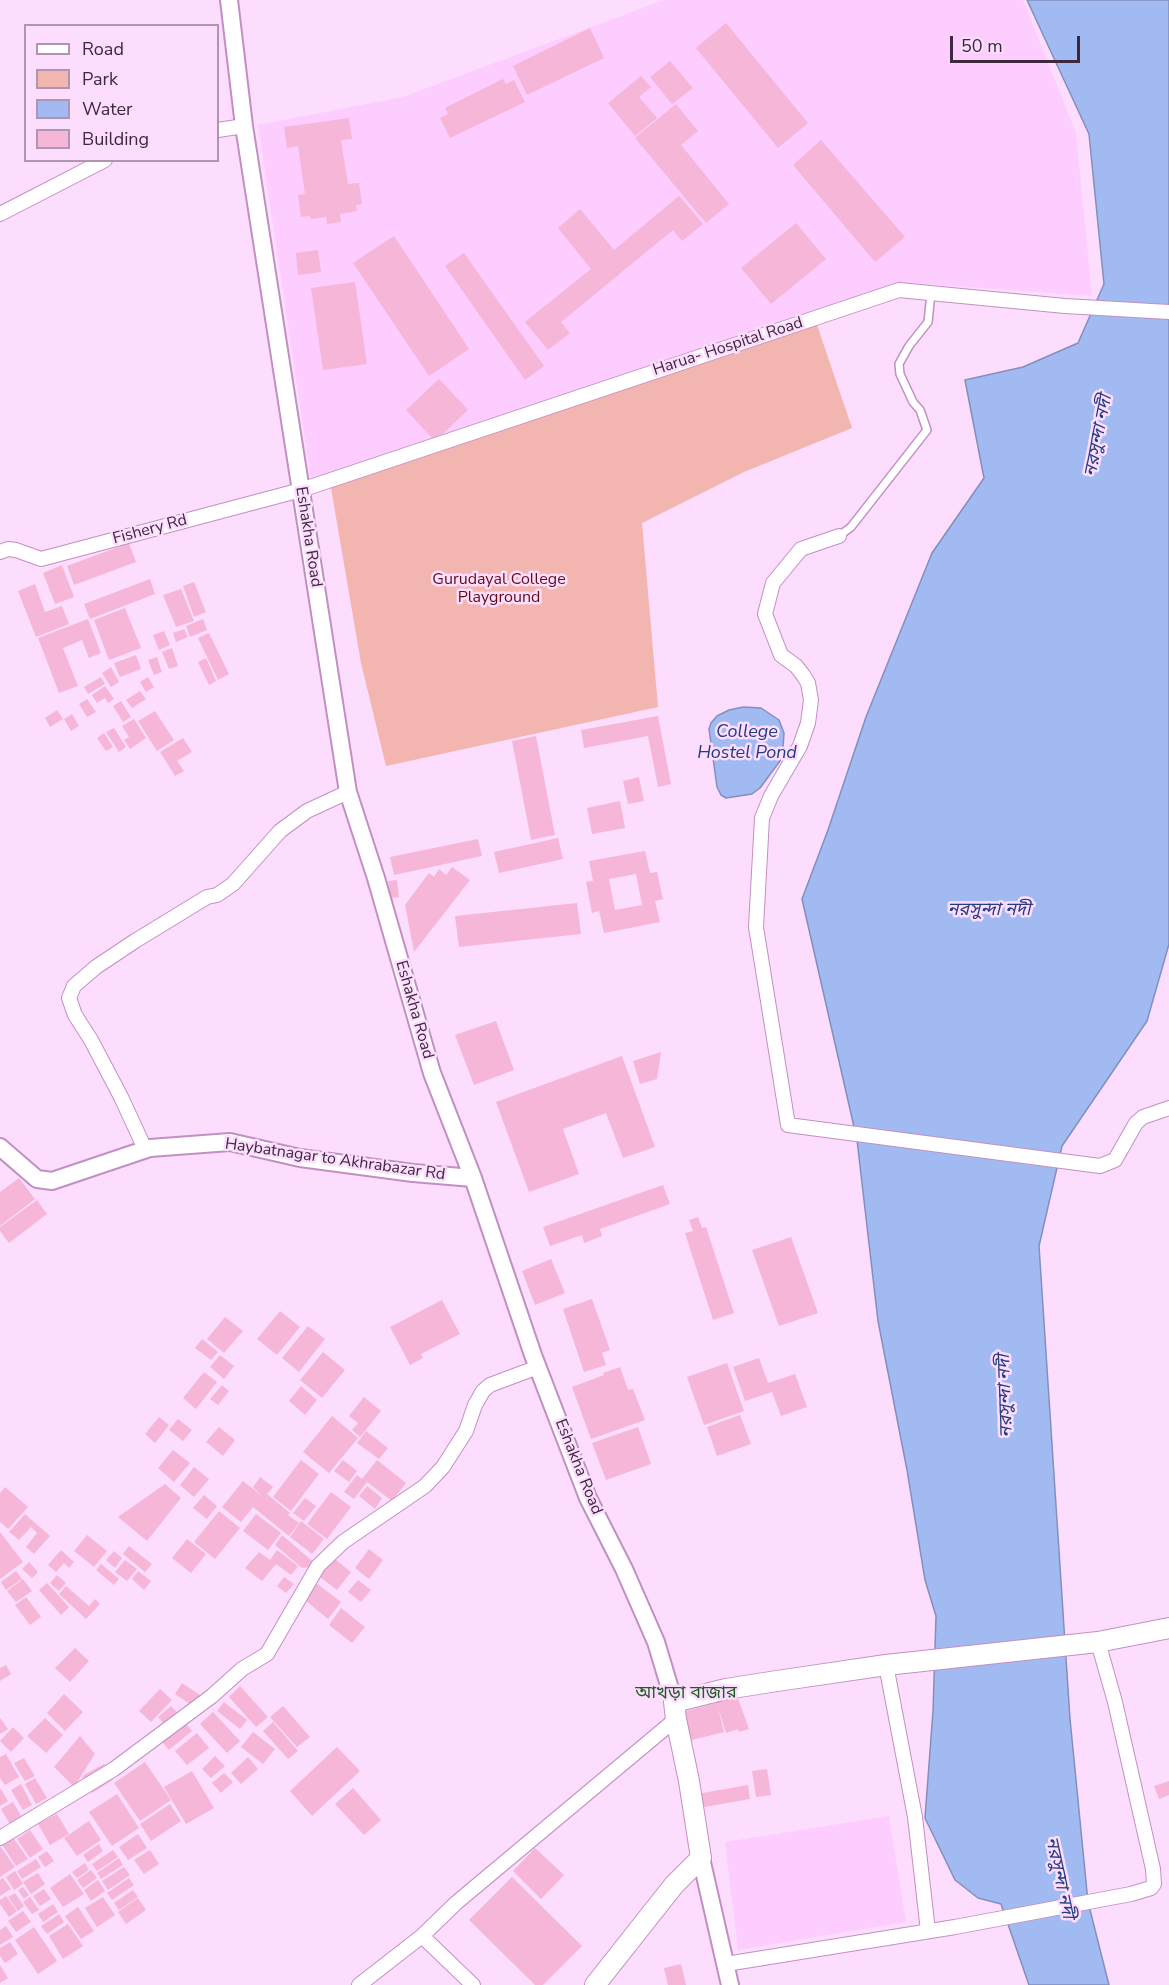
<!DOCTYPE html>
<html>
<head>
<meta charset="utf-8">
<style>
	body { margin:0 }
	#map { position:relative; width:1169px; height:1985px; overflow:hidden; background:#fdddfe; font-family:"Nunito Sans",sans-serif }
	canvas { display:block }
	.legend { position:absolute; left:24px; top:24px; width:195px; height:138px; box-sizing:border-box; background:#fdddfe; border:2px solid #b095b1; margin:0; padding:8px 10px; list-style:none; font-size:18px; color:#3d283e }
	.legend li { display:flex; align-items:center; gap:12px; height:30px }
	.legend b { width:30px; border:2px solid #b095b1 }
	.scale { position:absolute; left:950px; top:36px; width:130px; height:27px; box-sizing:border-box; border:3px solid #3d283e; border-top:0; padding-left:8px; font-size:18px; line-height:21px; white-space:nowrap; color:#3d283e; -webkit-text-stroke:4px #fdddfe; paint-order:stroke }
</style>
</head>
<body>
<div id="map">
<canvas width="1169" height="1985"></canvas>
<ul class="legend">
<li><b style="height:8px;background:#fff"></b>Road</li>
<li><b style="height:16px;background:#f2b5af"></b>Park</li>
<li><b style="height:16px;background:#a1bbf2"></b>Water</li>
<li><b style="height:16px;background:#f5b6d8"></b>Building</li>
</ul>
<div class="scale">50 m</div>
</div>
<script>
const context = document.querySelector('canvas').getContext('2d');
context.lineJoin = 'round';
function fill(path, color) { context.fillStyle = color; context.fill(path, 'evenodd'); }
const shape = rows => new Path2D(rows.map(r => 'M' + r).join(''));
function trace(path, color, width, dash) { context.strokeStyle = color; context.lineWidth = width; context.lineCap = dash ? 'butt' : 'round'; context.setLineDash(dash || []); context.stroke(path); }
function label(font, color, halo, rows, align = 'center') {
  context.font = font + ' "Nunito Sans","Noto Sans Bengali",sans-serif'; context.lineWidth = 5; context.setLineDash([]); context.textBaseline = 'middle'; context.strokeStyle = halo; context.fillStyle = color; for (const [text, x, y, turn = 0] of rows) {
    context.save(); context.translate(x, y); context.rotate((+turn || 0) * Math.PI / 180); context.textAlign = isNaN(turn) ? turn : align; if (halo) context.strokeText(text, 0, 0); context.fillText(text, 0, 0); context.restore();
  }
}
fill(shape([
	[664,0,1023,0,1076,133,1092,296,899,282,312,486,258,125,403,97],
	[889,1816,906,1922,738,1950,725,1842]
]), '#fccdfe');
fill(shape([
	[817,325,852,428,744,472,642,523,658,707,386,766,361,663,331,488]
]), '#f2b5af');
const water = shape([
	[1027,0,1169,0,1169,944,1147,1021,1062,1146,1039,1246,1070,1719,1088,1902,1109,1985,1029,1985,1001,1904,978,1898,955,1880,925,1818,933,1711,936,1616,925,1580,907,1470,878,1321,857,1140,802,899,828,830,866,717,932,553,984,478,965,380,1023,367,1078,343,1104,284,1089,134,1027,0],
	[743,707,761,708,779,720,784,733,783,749,780,761,760,788,752,794,726,798,721,795,717,787,709,729,711,723,717,716,729,710,743,707]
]);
fill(water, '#a1bbf2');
trace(water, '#838fbc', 1.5);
fill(shape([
	[726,23,808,123,778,148,696,48],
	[590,28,604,58,527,95,513,66],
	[670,61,693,88,672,104,650,77],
	[641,76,651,87,639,97,657,118,635,136,608,103],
	[503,79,506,84,514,80,525,102,450,138,440,118,448,114,445,108],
	[676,104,698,131,681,145,729,204,706,223,635,138],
	[349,118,352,139,341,140,348,184,359,183,362,204,356,205,357,211,340,214,341,222,327,224,326,217,311,219,310,216,301,217,298,195,305,194,298,146,287,148,284,127],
	[821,140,905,237,875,262,793,165],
	[679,196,703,224,682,241,673,230,561,322,570,333,548,350,525,322,591,269,558,228,580,209,614,250],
	[796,223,826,259,771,304,741,268],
	[394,236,469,349,429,376,353,263],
	[318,250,321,272,298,275,296,253],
	[464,253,544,366,525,380,445,266],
	[355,282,367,364,323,370,311,288],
	[439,379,468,410,435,441,406,410],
	[129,543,136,562,74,585,67,566],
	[62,565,74,597,55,604,43,573],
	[150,579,155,594,90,619,84,604],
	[194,582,206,612,194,617,183,586],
	[35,584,45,612,62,606,69,624,36,637,18,591],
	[181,589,194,621,176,627,163,595],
	[125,608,141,648,109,660,94,620],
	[88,619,101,653,89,658,82,640,63,648,78,686,59,693,38,638],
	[203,619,207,630,190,637,186,626],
	[184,629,188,637,176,642,173,633],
	[164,631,170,645,159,650,153,635],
	[209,633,229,674,218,680,198,638],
	[172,648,178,666,169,669,162,652],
	[136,655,141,669,120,677,114,663],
	[157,657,162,672,154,675,148,660],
	[206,658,216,681,209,685,198,662],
	[111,667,119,682,111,687,102,673],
	[101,677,105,684,88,694,84,687],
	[148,677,154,687,146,692,140,682],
	[105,686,114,699,108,703,105,698,97,703,92,695],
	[140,691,146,699,132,708,126,700],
	[87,699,96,712,87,717,79,704],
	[121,701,131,717,123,722,113,706],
	[57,710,63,719,50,727,45,718],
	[155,711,174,740,157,751,138,721],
	[72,714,79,726,71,731,64,719],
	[658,716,671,784,658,787,648,736,584,748,581,730],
	[134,719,146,738,130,749,124,740,129,737,122,726],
	[114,728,126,747,119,752,106,732],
	[104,733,113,747,106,751,97,738],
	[536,736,555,835,531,840,512,741],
	[183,738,192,752,177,761,184,771,175,776,160,752],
	[639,777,644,801,628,804,623,781],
	[620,801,625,828,592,834,587,808],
	[558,838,563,859,499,873,494,852],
	[478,839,482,856,394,875,390,857],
	[645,851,650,873,657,872,663,899,655,901,660,922,604,933,599,911,592,913,586,882,593,881,589,861],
	[636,874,642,905,615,910,609,879],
	[452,867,470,880,414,952,405,905,429,873,434,877,439,869,446,875],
	[397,880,399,897,390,898,388,881],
	[577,903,581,934,459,947,455,916],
	[496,1021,514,1070,474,1085,455,1035],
	[661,1052,657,1079,640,1084,633,1061],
	[622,1056,655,1147,623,1158,606,1113,563,1129,579,1174,529,1192,496,1102],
	[19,1178,35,1199,0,1226,0,1192],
	[663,1185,670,1204,600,1229,602,1236,584,1243,582,1235,550,1246,543,1227],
	[37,1200,47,1214,9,1243,0,1231,0,1227],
	[698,1217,702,1228,706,1227,734,1313,713,1320,685,1233,693,1231,689,1220],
	[791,1237,818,1313,779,1326,752,1250],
	[551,1259,565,1293,535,1305,522,1271],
	[592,1299,610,1350,602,1353,606,1365,584,1372,563,1309],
	[442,1300,460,1334,421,1354,423,1358,410,1365,390,1327],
	[280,1311,300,1327,277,1355,257,1339],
	[225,1317,243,1331,224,1353,207,1339],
	[308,1326,325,1339,299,1372,282,1358],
	[202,1339,218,1352,211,1360,195,1348],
	[323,1352,345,1370,322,1398,300,1380],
	[220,1355,234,1366,224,1379,210,1367],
	[759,1358,768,1383,795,1374,807,1407,781,1416,772,1392,745,1401,733,1367],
	[727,1363,744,1411,704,1425,687,1377],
	[620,1367,628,1390,633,1389,645,1420,591,1439,572,1387,604,1375,603,1373],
	[204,1372,217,1382,196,1409,183,1398],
	[222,1385,229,1391,218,1405,210,1399],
	[301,1386,317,1400,305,1415,289,1401],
	[364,1397,381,1411,360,1437,352,1430,358,1423,349,1416],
	[740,1415,751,1444,717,1456,707,1427],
	[332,1416,358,1438,329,1473,303,1452],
	[159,1417,169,1425,155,1443,145,1434],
	[178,1419,192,1430,183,1441,169,1430],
	[219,1427,235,1440,223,1456,206,1442],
	[638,1427,651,1464,606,1480,592,1443],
	[366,1431,388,1448,379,1459,357,1443],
	[173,1450,190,1463,174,1482,158,1468],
	[301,1460,319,1474,291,1511,273,1497],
	[343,1460,357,1471,349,1482,334,1471],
	[377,1460,406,1483,392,1501,367,1482,354,1499,344,1492,357,1475,362,1479],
	[194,1467,209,1479,194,1497,180,1485],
	[260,1477,273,1487,267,1494,290,1513,288,1515,299,1523,289,1536,253,1507,241,1522,222,1507,243,1481,262,1496,253,1487],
	[165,1484,181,1498,147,1541,118,1517],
	[367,1486,382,1498,375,1509,359,1496],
	[5,1487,28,1507,8,1529,0,1522,0,1493],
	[331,1492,351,1507,327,1539,307,1524],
	[204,1495,217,1506,207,1519,193,1508],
	[305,1498,316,1506,304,1521,293,1513],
	[219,1511,240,1528,215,1559,194,1542],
	[25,1514,50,1536,34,1554,26,1547,37,1533,31,1527,19,1540,9,1532],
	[256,1514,281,1533,268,1550,243,1531],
	[301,1521,324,1539,312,1554,290,1537],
	[0,1532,23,1562,0,1579],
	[87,1535,107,1551,94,1567,74,1551],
	[282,1535,318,1566,330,1555,351,1572,337,1590,316,1574,318,1566,302,1568,275,1545],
	[187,1539,206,1554,191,1573,172,1558],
	[129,1546,152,1564,145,1572,123,1554],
	[369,1549,383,1560,369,1579,355,1568],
	[61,1550,74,1562,69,1568,64,1563,56,1572,48,1565],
	[277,1550,298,1566,291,1575,276,1564,262,1581,245,1568,259,1552,270,1560],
	[114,1551,122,1558,115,1568,106,1560],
	[125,1560,137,1569,127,1581,115,1572],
	[29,1562,38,1572,32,1578,22,1569],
	[101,1564,119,1579,114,1585,96,1570],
	[16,1571,22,1579,6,1590,1,1582],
	[138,1571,151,1581,144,1590,132,1579],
	[57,1575,66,1583,59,1591,50,1583],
	[284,1577,294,1584,286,1593,277,1586],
	[23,1579,32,1591,16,1602,7,1591],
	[311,1579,341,1602,328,1619,299,1595],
	[358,1580,371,1590,361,1602,348,1592],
	[47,1583,69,1607,61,1615,39,1590],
	[66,1586,89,1606,95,1599,100,1604,86,1619,59,1594],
	[26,1597,41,1617,30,1625,15,1605],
	[341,1608,365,1627,352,1643,329,1625],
	[75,1648,89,1661,70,1682,55,1668],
	[6,1665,11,1674,0,1681,0,1668],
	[182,1683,203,1697,196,1708,175,1694],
	[240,1686,268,1717,256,1727,229,1697],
	[160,1689,172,1700,151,1722,139,1711],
	[735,1690,749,1729,739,1732,738,1729,726,1733,718,1707,724,1732,688,1741,682,1712,716,1703,715,1699],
	[64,1694,83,1712,65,1731,47,1713],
	[224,1702,247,1720,240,1729,217,1711],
	[171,1706,177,1712,163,1723,158,1717],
	[283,1706,310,1737,297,1747,270,1717],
	[213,1712,240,1741,227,1753,200,1724],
	[0,1718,8,1729,0,1734],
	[45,1718,63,1735,46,1753,27,1736],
	[182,1719,192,1731,169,1750,159,1738],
	[273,1722,298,1751,288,1759,263,1731],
	[13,1727,24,1738,11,1752,0,1741],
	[253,1732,275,1749,263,1764,241,1747],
	[197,1733,209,1748,187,1765,175,1751],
	[80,1736,95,1754,74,1787,54,1767],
	[337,1747,360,1771,312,1816,290,1791],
	[6,1754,19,1777,5,1785,0,1778,0,1757],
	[215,1756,225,1766,211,1778,202,1769],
	[248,1757,258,1769,241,1784,231,1773],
	[24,1758,35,1776,25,1781,14,1763],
	[145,1762,171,1800,140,1821,114,1783],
	[104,1764,113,1780,92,1793,82,1776],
	[767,1769,771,1795,756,1797,752,1771],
	[192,1771,214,1808,186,1824,164,1787],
	[224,1773,233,1782,221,1793,212,1783],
	[35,1778,47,1798,36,1804,25,1784],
	[1169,1781,1169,1795,1159,1799,1154,1786],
	[21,1784,32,1805,23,1810,11,1790],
	[748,1785,750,1799,699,1808,697,1794],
	[0,1788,8,1801,0,1806],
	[353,1788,381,1820,364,1835,335,1804],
	[117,1794,139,1828,112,1846,89,1812],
	[48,1800,54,1811,15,1833,1,1809,13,1802,21,1816],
	[170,1804,181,1821,151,1841,140,1824],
	[57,1814,69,1834,50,1845,38,1824],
	[89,1821,101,1840,77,1856,64,1838],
	[30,1830,43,1849,30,1858,17,1839],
	[138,1834,147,1848,128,1860,119,1847],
	[12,1836,28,1859,16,1866,1,1843],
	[99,1844,103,1851,88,1862,83,1855],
	[0,1846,15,1867,0,1877],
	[535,1848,564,1875,541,1899,513,1871],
	[113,1850,118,1857,97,1871,92,1864],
	[150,1850,159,1864,144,1874,134,1860],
	[47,1851,54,1861,45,1867,38,1857],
	[119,1858,123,1865,101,1879,97,1873],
	[36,1859,41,1867,22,1879,17,1871],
	[85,1863,89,1870,77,1878,72,1872],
	[124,1867,130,1875,108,1890,102,1881],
	[91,1870,97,1878,83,1888,77,1880],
	[15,1871,23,1884,14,1890,6,1877],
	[38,1873,45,1884,31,1894,23,1882],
	[70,1874,84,1894,63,1907,50,1888],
	[512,1877,582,1946,543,1985,535,1985,469,1920],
	[3,1878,11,1889,0,1896,0,1880],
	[129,1878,134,1885,112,1900,107,1893],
	[98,1880,105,1891,91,1901,84,1890],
	[23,1887,29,1895,24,1899,18,1890],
	[44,1889,51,1899,40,1906,33,1896],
	[133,1890,138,1897,119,1910,114,1903],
	[15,1893,24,1906,18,1911,8,1897],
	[6,1896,17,1911,9,1917,0,1904,0,1900],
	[30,1897,39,1910,32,1914,23,1902],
	[103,1897,115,1915,97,1927,85,1908],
	[138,1898,146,1910,126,1924,118,1912],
	[53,1904,58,1912,43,1922,38,1914],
	[78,1907,94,1931,81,1939,65,1916],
	[23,1911,31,1922,16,1932,8,1921],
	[59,1914,64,1922,47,1934,41,1926],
	[68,1924,83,1946,63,1959,49,1936],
	[6,1926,13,1937,0,1945,0,1930],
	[34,1927,57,1961,38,1974,15,1940],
	[10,1942,18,1954,5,1963,0,1956,0,1948],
	[681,1964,686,1985,668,1985,664,1968],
	[0,1965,8,1978,0,1983]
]), '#f5b6d8');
const service = shape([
	[839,536,851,527,927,430,920,410,913,402,900,374,899,364,909,346,928,322,931,293]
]);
const minor = shape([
	[218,130,244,126],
	[0,214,105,160],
	[839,536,801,549,773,583,765,614,781,655,796,666,803,675,808,683,811,700,808,723,800,746,771,796,762,818,756,927,788,1125,1100,1166,1115,1160,1136,1123,1143,1117,1169,1108],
	[0,552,8,549,16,550,41,559,301,490,899,290,1065,306,1169,312],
	[145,1149,121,1097,91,1040,75,1015,69,998,74,986,96,967,135,941,207,897,217,895,233,884,280,831,307,811,348,792],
	[886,1665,915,1817,928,1931],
	[0,1838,114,1769,212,1696,242,1669,267,1654,318,1566,343,1542,425,1486,443,1467,466,1431,475,1405,483,1391,490,1385,538,1367],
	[422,1936,473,1985],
	[726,1964,955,1927,1131,1894,1151,1888,1154,1884,1153,1869,1115,1702,1098,1642],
	[359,1985,422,1936,456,1903,676,1719]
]);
const tertiary = shape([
	[229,0,244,126,348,792,376,878,432,1073,473,1178,533,1355,588,1498,624,1569,656,1642,674,1702],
	[0,1147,37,1179,52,1181,150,1148,230,1142,300,1158,413,1173,473,1178],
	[701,1858,730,1985]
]);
const secondary = shape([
	[595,1985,674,1885,701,1858,689,1781,676,1719,674,1702,726,1689,777,1681,886,1665,1098,1642,1169,1628]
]);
trace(service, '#c28fc4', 10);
trace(minor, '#c28fc4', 16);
trace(tertiary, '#c28fc4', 20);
trace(secondary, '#c28fc4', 22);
trace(service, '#fff', 7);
trace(minor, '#fff', 14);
trace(tertiary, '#fff', 16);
trace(secondary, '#fff', 20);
label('16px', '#3d283e', '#fdddfe', [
	["Harua- Hospital Road",728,347,-18],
	["Fishery Rd",150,530,-15],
	["Eshakha Road",308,537,81],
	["Eshakha Road",414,1010,74],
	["Haybatnagar to Akhrabazar Rd",335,1160,8],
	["Eshakha Road",578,1467,68]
]);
label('16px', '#600e11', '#fdddfe', [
	["Gurudayal College",499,580],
	["Playground",499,598]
]);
label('italic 18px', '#243d7e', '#fdddfe', [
	["নরসুন্দা নদী",1099,436,-79],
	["College",747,733],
	["Hostel Pond",747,754],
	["নরসুন্দা নদী",989,911],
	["নরসুন্দা নদী",1006,1396,-92],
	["নরসুন্দা নদী",1059,1878,78]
]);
label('18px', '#225a27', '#fdddfe', [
	["আখড়া বাজার",686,1694]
]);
</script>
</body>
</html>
